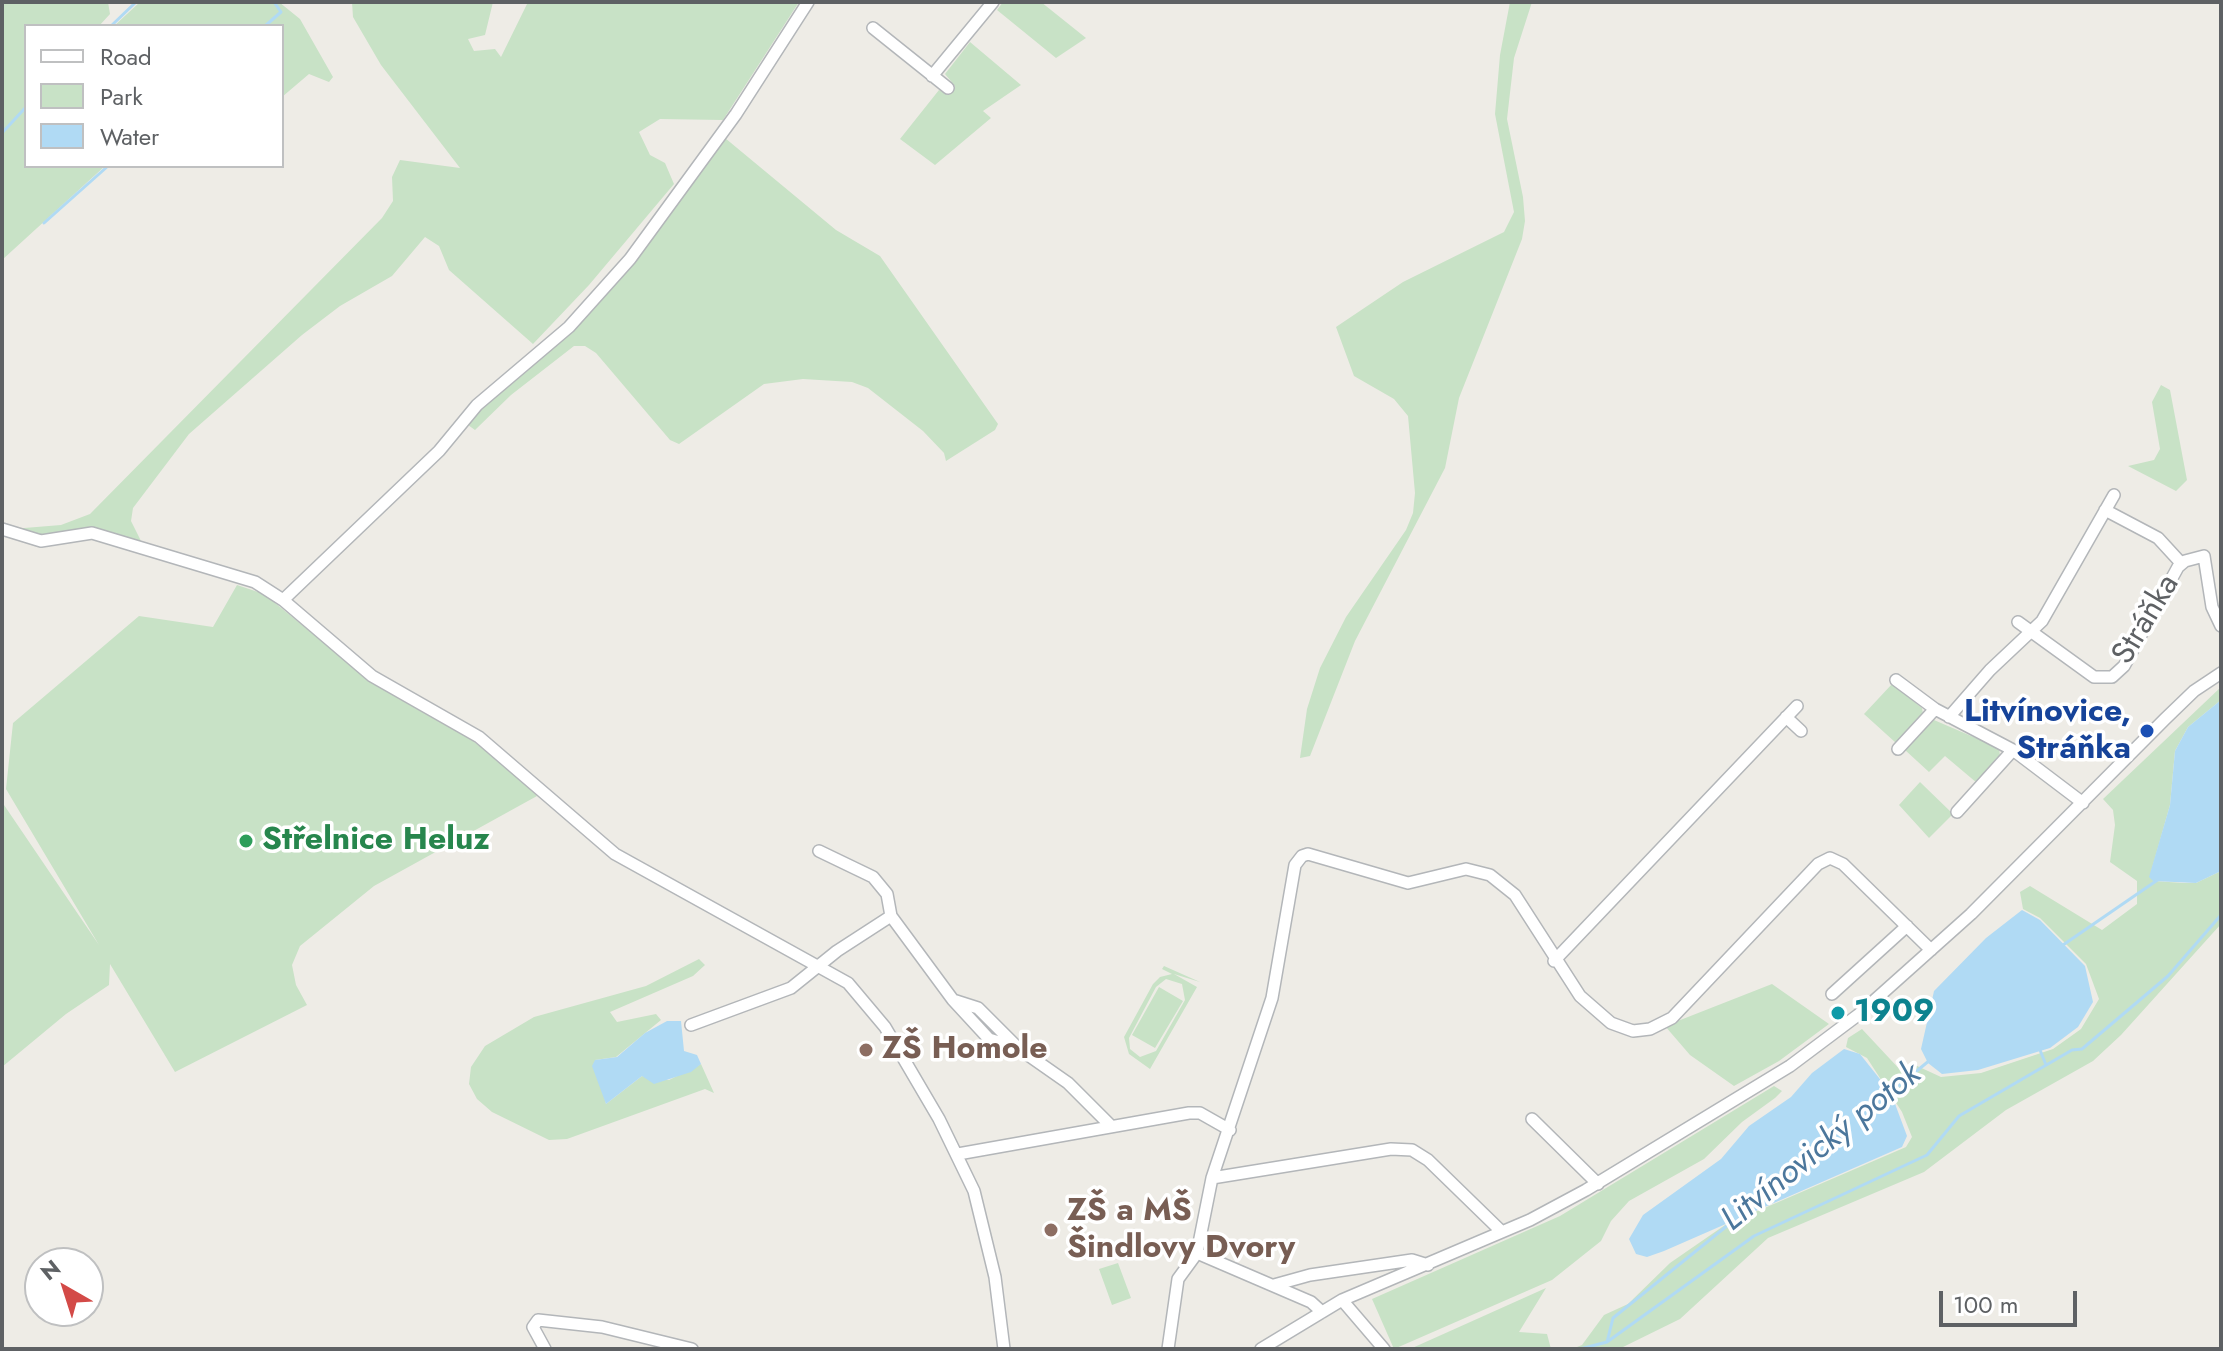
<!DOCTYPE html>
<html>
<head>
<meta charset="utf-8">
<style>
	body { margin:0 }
	#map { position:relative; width:2223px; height:1351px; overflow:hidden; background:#eeece6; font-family:Jost,sans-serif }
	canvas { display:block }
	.frame { position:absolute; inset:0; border:4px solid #5e6164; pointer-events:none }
	.legend { position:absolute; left:24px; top:24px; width:260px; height:144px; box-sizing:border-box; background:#fff; border:2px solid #bfc0c1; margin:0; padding:10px 14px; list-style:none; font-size:24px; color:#5e6164 }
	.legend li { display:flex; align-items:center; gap:16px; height:40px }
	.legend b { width:40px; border:2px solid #bfc0c1 }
	.north { position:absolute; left:24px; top:1247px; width:80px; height:80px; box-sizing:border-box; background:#fff; border:2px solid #bfc0c1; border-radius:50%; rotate:321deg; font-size:22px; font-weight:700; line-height:32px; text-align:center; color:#5e6164 }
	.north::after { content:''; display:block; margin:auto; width:28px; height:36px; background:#d34a47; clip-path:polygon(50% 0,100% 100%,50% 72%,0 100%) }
	.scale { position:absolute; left:1939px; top:1291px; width:138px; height:36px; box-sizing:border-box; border:4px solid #5e6164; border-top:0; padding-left:10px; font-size:24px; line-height:28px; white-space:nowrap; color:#5e6164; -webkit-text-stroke:6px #fff; paint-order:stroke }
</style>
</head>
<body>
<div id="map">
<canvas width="2223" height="1351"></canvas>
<div class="frame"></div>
<ul class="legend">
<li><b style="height:10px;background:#fff"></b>Road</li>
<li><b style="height:22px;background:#c8e2c6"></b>Park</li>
<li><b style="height:22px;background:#b0daf4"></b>Water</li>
</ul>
<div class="north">N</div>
<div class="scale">100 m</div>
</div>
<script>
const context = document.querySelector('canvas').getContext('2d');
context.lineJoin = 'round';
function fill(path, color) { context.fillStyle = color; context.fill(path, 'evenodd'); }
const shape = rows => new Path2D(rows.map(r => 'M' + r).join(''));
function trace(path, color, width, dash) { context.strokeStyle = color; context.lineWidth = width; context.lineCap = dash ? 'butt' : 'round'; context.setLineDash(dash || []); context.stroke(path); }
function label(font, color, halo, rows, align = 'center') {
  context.font = font + ' Jost,sans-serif'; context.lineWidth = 7; context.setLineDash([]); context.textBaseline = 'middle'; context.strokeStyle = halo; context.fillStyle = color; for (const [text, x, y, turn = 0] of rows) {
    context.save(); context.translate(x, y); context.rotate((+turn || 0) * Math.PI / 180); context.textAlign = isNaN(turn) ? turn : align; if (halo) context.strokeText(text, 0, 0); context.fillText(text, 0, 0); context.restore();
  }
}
fill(shape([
	[2,2,108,2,110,14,99,26,26,26,26,166,105,166,2,260],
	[140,2,279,2,300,19,333,77,329,82,309,74,282,97,282,26,114,26],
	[352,2,493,2,485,35,468,39,474,51,495,49,501,57,528,2,799,2,723,120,660,119,639,132,650,155,665,163,674,184,589,285,533,344,449,270,439,246,425,237,392,276,340,306,302,335,189,434,133,508,131,521,141,541,96,530,48,536,12,529,61,525,90,514,382,218,393,201,392,177,400,160,460,168,381,65,353,17],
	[1003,2,1041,2,1086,38,1056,58,997,10],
	[1510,2,1532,2,1514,58,1507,119,1523,197,1525,221,1522,239,1459,398,1445,468,1355,641,1310,756,1300,758,1307,709,1320,668,1346,617,1406,530,1413,513,1415,493,1408,416,1394,399,1354,376,1336,327,1403,282,1504,232,1514,212,1495,114,1500,55],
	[970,42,1021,85,983,111,991,118,935,165,900,139,939,90,948,95,952,93,955,86,945,74],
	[725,138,836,230,880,256,998,424,995,430,946,461,944,453,923,431,868,388,852,382,803,379,764,384,679,444,670,440,596,353,585,346,574,346,511,395,475,430,468,425,488,402,598,302,641,255],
	[2161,385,2170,390,2187,480,2176,491,2128,466,2154,460,2160,449,2152,402],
	[237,585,264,594,361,673,465,735,517,774,537,796,374,886,300,946,292,965,296,985,307,1005,175,1072,110,964,109,985,66,1014,2,1067,2,802,99,945,6,789,13,723,139,616,213,627],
	[1892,684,1922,708,1923,714,1896,743,1864,714],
	[2221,687,2221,700,2188,727,2175,751,2170,805,2151,872,2154,881,2183,883,2196,883,2221,871,2221,924,2121,1035,2093,1061,2006,1110,1924,1172,1768,1238,1680,1319,1619,1349,1572,1349,1582,1345,1604,1315,1628,1304,1670,1263,1725,1225,1906,1147,1912,1137,1902,1112,1867,1058,1846,1047,1848,1038,1862,1029,1904,1074,1915,1065,1941,1077,1981,1073,2053,1049,2081,1029,2099,999,2086,964,2040,918,2023,909,2020,892,2030,886,2102,930,2137,904,2137,881,2110,862,2115,825,2113,810,2103,799],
	[1934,720,1999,748,2000,756,1977,783,1945,756,1929,772,1905,750],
	[1920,782,1953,814,1929,838,1899,805],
	[699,959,705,965,693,976,610,1012,617,1022,656,1014,661,1020,616,1057,595,1060,606,1104,642,1076,669,1080,701,1064,714,1093,705,1089,567,1139,549,1140,492,1112,477,1099,469,1084,471,1067,485,1046,534,1017,646,986],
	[1164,966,1200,982,1174,974,1197,987,1150,1069,1129,1054,1124,1037,1153,984,1160,977,1172,974,1162,969],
	[1166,979,1182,984,1185,1000,1156,1051,1140,1057,1130,1049,1129,1038,1156,987],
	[1772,984,1829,1024,1779,1061,1734,1086,1690,1055,1665,1026],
	[1159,987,1183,1001,1155,1048,1132,1035],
	[1774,1086,1782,1091,1775,1098,1742,1122,1704,1159,1629,1201,1611,1221,1601,1241,1552,1280,1394,1349,1372,1299,1560,1216],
	[1118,1263,1131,1298,1112,1305,1099,1269],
	[1546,1288,1519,1332,1547,1334,1551,1349,1410,1349]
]), '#c8e2c6');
fill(shape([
	[2221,700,2221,871,2196,883,2153,881,2149,877,2170,805,2175,751,2188,727],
	[2022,910,2040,920,2085,966,2093,1002,2078,1027,2050,1048,1978,1070,1942,1074,1928,1063,1921,1049,1934,991,1986,938],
	[667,1021,681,1021,684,1051,697,1055,701,1064,691,1072,654,1084,642,1076,606,1104,592,1066,595,1060,617,1057,645,1033],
	[1844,1049,1860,1054,1891,1093,1907,1136,1902,1147,1664,1251,1647,1257,1636,1254,1629,1239,1643,1215,1721,1159,1749,1126,1791,1097,1812,1073]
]), '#b0daf4');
trace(shape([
	[111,26,136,2],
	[265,26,281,12,274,2],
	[2,133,26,107],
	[44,223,108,166],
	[2063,945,2159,879],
	[2040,1050,2046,1065],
	[1890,1093,1930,1060],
	[1607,1342,1754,1236,1927,1155,1959,1116,2072,1050,2082,1049,2168,976,2221,915],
	[1580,1349,1607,1342,1613,1318,1738,1217]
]), '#b0daf4', 3);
const minor = shape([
	[873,28,948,88],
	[932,76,993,2],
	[2105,510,2158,538,2181,563],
	[2,529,41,541,92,533,255,582,283,600,372,676,479,737,615,854,848,983,885,1027,939,1119,974,1191,995,1277,1004,1349],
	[283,600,439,451,477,405,569,327,630,259,736,114,808,2],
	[2018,622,2094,677,2112,677,2124,666,2178,567,2185,561,2204,556,2212,607,2221,626],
	[1896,680,1935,709,2013,750,2083,803],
	[1786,717,1801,731],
	[1949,717,1990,670,2042,621,2114,495],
	[1898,749,1935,709],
	[1957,812,2013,750],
	[819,851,873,877,887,894,891,916,953,1000,989,1039,1018,1048],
	[1554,961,1797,706],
	[1832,994,1907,926],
	[953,1000,978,1008,1018,1048,1068,1083,1111,1126],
	[691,1025,791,988,837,951,891,916],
	[1532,1119,1598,1184],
	[958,1154,1189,1113,1200,1113,1230,1130],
	[1212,1178,1391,1149,1412,1150,1428,1160,1502,1232],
	[1197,1253,1311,1302,1322,1312],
	[1274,1285,1310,1275,1412,1260,1428,1265],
	[1342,1300,1384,1349],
	[545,1349,533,1327,538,1320,602,1327,692,1349],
	[1168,1349,1178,1279,1197,1253,1212,1178,1272,998,1295,865,1302,856,1308,854,1408,883,1466,869,1490,875,1515,895,1580,996,1611,1023,1633,1031,1650,1029,1672,1018,1818,864,1830,858,1843,864,1931,950],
	[1261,1349,1342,1300,1530,1220,1586,1190,1790,1066,1858,1015,1971,914,2165,719,2194,691,2221,673]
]);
trace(minor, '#b3b6b9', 14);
trace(minor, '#fff', 11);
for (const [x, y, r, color] of [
	[2147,731,8,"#1a4fb4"],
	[246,841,8,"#2e9e5b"],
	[1838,1013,8,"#0f9aa8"],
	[866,1050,8,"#8d6e63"],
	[1051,1230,8,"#8d6e63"]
]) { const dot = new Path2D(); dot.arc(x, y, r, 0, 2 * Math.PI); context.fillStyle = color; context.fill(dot); trace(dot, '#fff', 3); }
label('32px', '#5e6164', '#fff', [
	["Stráňka",2147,620,-59]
]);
label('bold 32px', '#164399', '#fff', [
	["Litvínovice,",2131,713],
	["Stráňka",2131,750]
], 'right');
label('bold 32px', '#27864d', '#fff', [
	["Střelnice Heluz",262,841]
], 'left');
label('bold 32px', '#0d838f', '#fff', [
	["1909",1854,1013]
], 'left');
label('bold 32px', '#785e54', '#fff', [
	["ZŠ Homole",882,1050],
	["ZŠ a MŠ",1067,1212],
	["Šindlovy Dvory",1067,1249]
], 'left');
label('italic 34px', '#4c779c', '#fff', [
	["Litvínovický potok",1822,1148,-39]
]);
</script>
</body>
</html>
